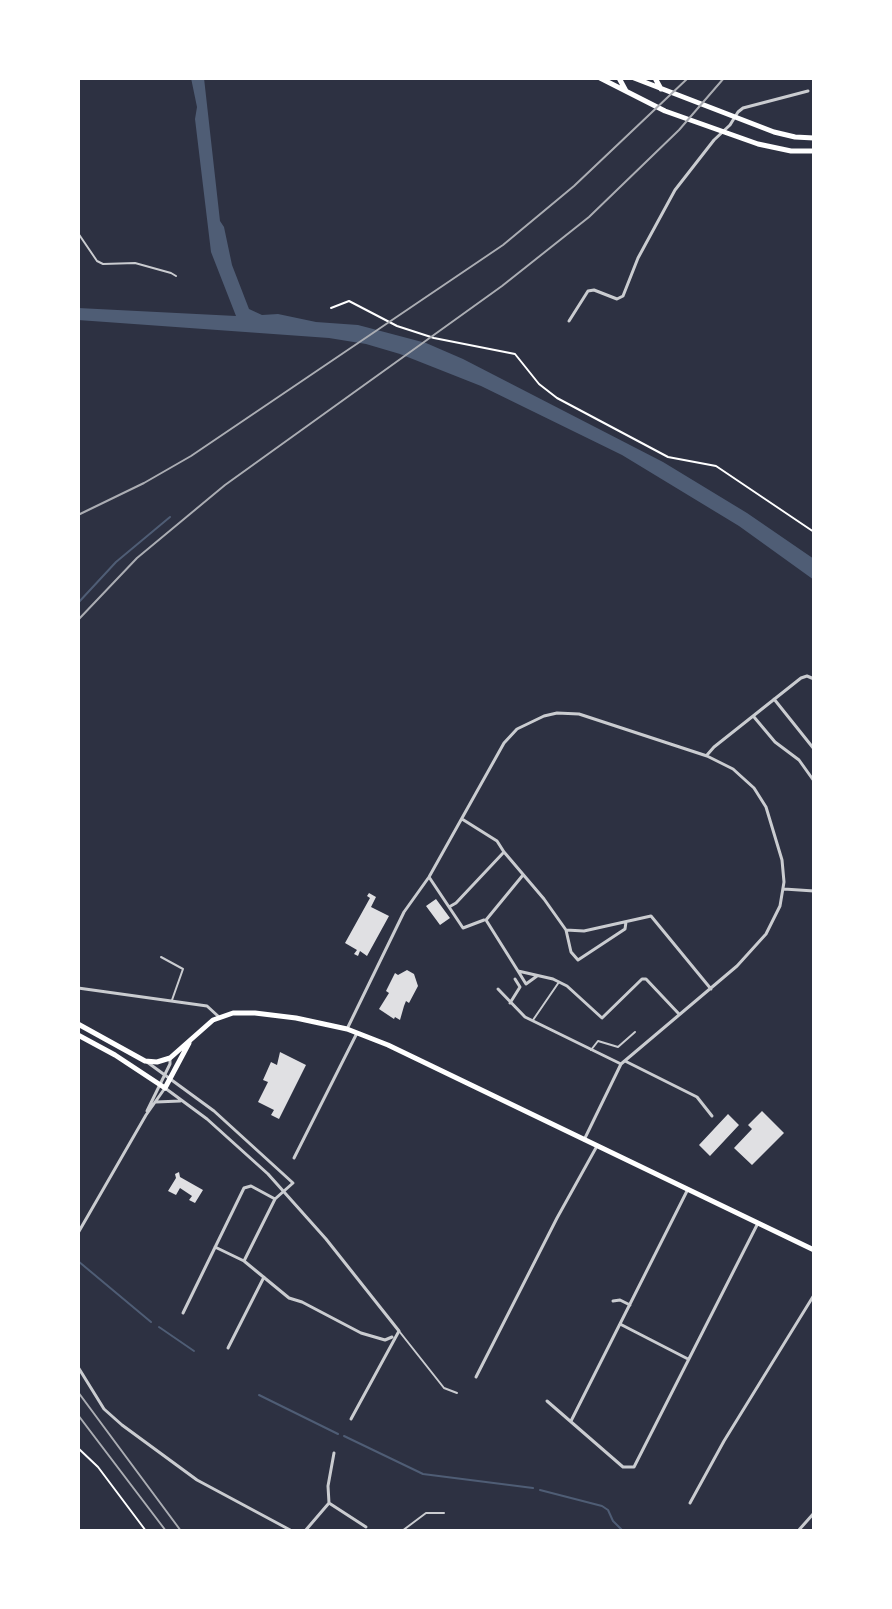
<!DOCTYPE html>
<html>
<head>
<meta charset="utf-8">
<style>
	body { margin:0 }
	#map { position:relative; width:892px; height:1609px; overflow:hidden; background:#2d3142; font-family:"Public Sans",sans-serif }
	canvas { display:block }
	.frame { position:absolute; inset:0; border:80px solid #fff; pointer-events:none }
</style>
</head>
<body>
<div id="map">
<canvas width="892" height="1609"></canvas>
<div class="frame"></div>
</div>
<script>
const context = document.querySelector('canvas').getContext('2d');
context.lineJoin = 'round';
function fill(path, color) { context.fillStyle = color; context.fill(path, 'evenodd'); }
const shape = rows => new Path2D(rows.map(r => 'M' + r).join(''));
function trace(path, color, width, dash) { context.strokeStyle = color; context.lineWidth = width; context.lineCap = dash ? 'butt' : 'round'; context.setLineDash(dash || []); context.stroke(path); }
fill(shape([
	[191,78,204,78,220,221,224,227,232,265,249,309,262,315,278,314,316,322,358,325,426,343,463,359,663,462,747,513,814,559,814,580,739,526,622,455,481,386,400,354,366,344,329,338,78,320,78,308,236,316,211,252,195,119,197,107]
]), '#4f5d75');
trace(shape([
	[78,603,116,562,170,517],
	[78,1261,151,1322],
	[159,1327,194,1351],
	[259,1395,338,1434],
	[344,1436,423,1474,533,1488],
	[540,1490,602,1506,608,1510,613,1521,623,1531]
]), '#4f5d75', 2);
fill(shape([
	[369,893,376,897,371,907,389,916,367,956,360,951,358,956,354,954,357,950,345,943,370,898,367,896],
	[436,899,450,918,440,925,426,906],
	[407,970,414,974,418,986,409,1003,406,1001,404,1006,400,1020,395,1017,394,1019,379,1009,389,993,386,991,395,973,398,975],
	[280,1052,306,1065,279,1119,271,1115,274,1110,258,1102,268,1082,263,1080,271,1062,277,1065],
	[762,1111,784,1133,752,1165,734,1148,752,1129,748,1125],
	[728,1114,739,1125,710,1156,699,1145],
	[179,1172,180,1177,203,1190,195,1203,189,1200,192,1196,180,1188,176,1195,168,1191,176,1178,175,1174]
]), '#e0e0e3');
trace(shape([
	[331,308,349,301,397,326,434,338,515,354,539,384,557,398,668,457,716,466,814,532],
	[78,1448,98,1467,146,1531]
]), '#fff', 2);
trace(shape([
	[78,233,97,261,103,264,135,263,171,273,176,276],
	[161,957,183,969,172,1000],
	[533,1020,559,982],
	[591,1050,598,1041,618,1047,635,1032],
	[399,1331,444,1388,457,1393],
	[402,1531,426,1513,444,1513]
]), '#caccd0', 2);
trace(shape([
	[569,321,588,291,594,290,617,299,623,296,638,258,675,190,714,140,730,125,738,112,743,108,808,91],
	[774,699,814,749],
	[754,717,775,742,799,760,814,781],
	[707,755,714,747,801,678,807,676,814,679],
	[462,819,497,841,504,852],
	[523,875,486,920,518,971,553,979,567,986,602,1018,642,979,646,979,679,1014],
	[429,877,463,928,484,920],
	[784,889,814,891],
	[449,907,456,903,504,852,544,899,566,930,584,931,651,916,711,989],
	[566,930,571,952,578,960,625,929,626,922],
	[518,971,526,984,537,976],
	[78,988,207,1006,219,1017],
	[498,989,525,1017,621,1064],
	[510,1003,520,987,515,979],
	[347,1029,404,912,429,877,504,743,517,729,544,716,557,713,579,714,707,756,733,769,754,788,766,807,782,860,784,882,780,906,766,934,737,966,621,1064,584,1140],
	[625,1061,697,1097,712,1116],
	[147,1062,214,1111,293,1183,275,1199,244,1261],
	[156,1102,180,1101],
	[147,1111,170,1064,170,1058],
	[294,1158,357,1033],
	[78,1233,146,1115,165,1088,207,1119,268,1174,326,1239,399,1331,351,1419],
	[215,1247,244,1261,289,1298,302,1302,361,1333,385,1340,392,1337],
	[613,1301,620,1300,630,1305],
	[183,1313,244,1188,251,1186,275,1199],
	[620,1324,688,1359],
	[228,1348,264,1277],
	[78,1367,104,1409,122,1425,197,1480,292,1531],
	[476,1377,557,1218,597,1146],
	[547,1401,623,1467,634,1467,758,1223],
	[571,1421,688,1189],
	[329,1503,366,1527],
	[690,1503,724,1441,814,1295],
	[305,1531,329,1503,328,1486,334,1453],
	[798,1531,814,1513]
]), '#caccd0', 3);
trace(shape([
	[78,1024,145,1061,157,1062,170,1058,213,1020,233,1013,255,1013,296,1018,347,1029,388,1045,814,1250],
	[78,1035,115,1055,165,1088,189,1043]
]), '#fff', 5);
trace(shape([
	[600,78,665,111,758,144,791,151,814,151],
	[619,78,626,91],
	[634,78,774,132,795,137,814,138],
	[655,78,661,89]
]), '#fff', 5);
trace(shape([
	[78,515,144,483,191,456,503,245,574,186,688,78],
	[78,620,137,558,225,485,502,286,589,217,679,130,724,78],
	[78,1392,181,1531],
	[78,1415,166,1531]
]), '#abadb3', 2);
</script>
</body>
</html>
